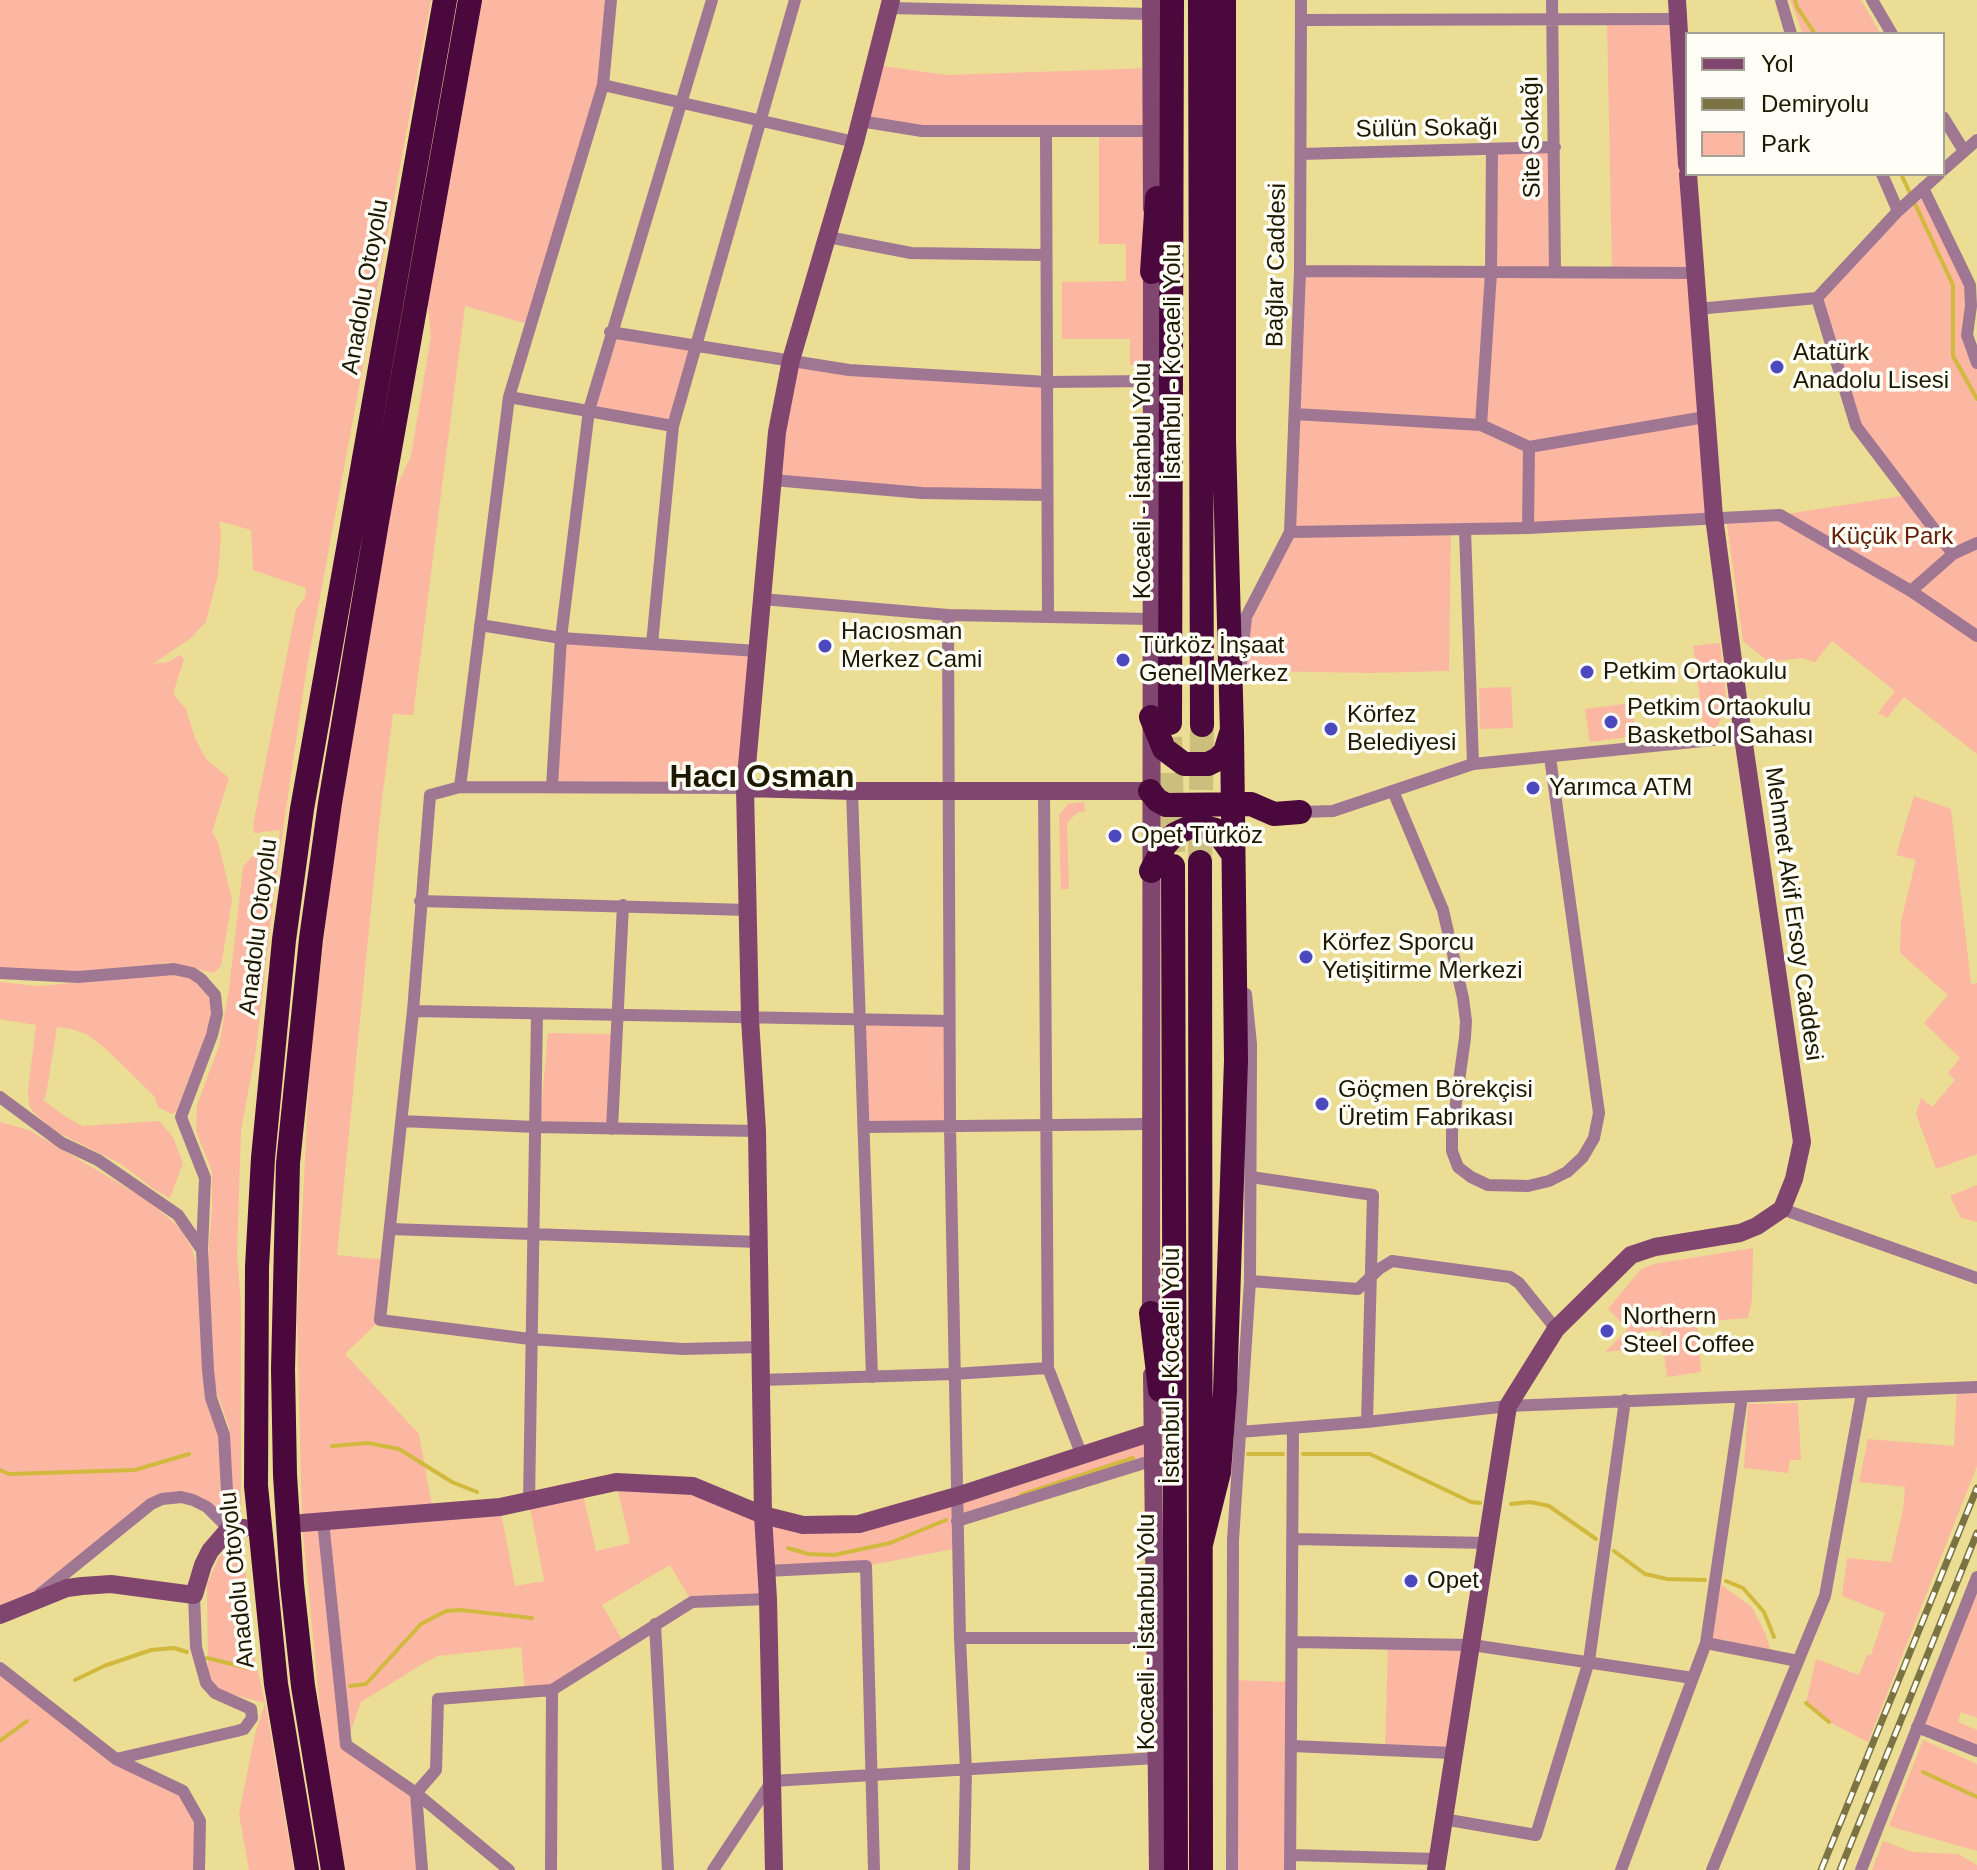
<!DOCTYPE html>
<html>
<head>
<meta charset="utf-8">
<style>
	body { margin:0 }
	#map { position:relative; width:1977px; height:1870px; overflow:hidden; background:#ebdd93; font-family:Arial,sans-serif }
	canvas { display:block }
	.legend { position:absolute; left:1685px; top:32px; width:260px; height:144px; box-sizing:border-box; background:#fefdf6; border:2px solid #a4a194; margin:0; padding:10px 14px; list-style:none; font-size:24px; color:#1d1800 }
	.legend li { display:flex; align-items:center; gap:16px; height:40px }
	.legend b { width:40px; border:2px solid #a4a194 }
</style>
</head>
<body>
<div id="map">
<canvas width="1977" height="1870"></canvas>
<ul class="legend">
<li><b style="height:10px;background:#80466f"></b>Yol</li>
<li><b style="height:10px;background:#7c7344"></b>Demiryolu</li>
<li><b style="height:22px;background:#fbb7a1"></b>Park</li>
</ul>
</div>
<script>
const context = document.querySelector('canvas').getContext('2d');
context.lineJoin = 'round';
function fill(path, color) { context.fillStyle = color; context.fill(path, 'evenodd'); }
const shape = rows => new Path2D(rows.map(r => 'M' + r).join(''));
function trace(path, color, width, dash) { context.strokeStyle = color; context.lineWidth = width; context.lineCap = dash ? 'butt' : 'round'; context.setLineDash(dash || []); context.stroke(path); }
function label(font, color, halo, rows, align = 'center') {
  context.font = font + ' Arial,sans-serif'; context.lineWidth = 7; context.setLineDash([]); context.textBaseline = 'middle'; context.strokeStyle = halo; context.fillStyle = color; for (const [text, x, y, turn = 0] of rows) {
    context.save(); context.translate(x, y); context.rotate((+turn || 0) * Math.PI / 180); context.textAlign = isNaN(turn) ? turn : align; if (halo) context.strokeText(text, 0, 0); context.fillText(text, 0, 0); context.restore();
  }
}
fill(shape([
	[0,0,431,0,306,672,275,885,256,1049,241,1131,237,1254,241,1304,241,1521,231,1518,229,1427,214,1384,229,1529,207,1507,162,1499,31,1601,0,1615,0,1122,29,1130,149,1201,181,1229,193,1251,200,1282,207,1269,212,1210,212,1171,196,1131,197,1105,219,1046,229,989,243,867,251,857,278,848,280,830,254,833,253,825,296,609,305,598,306,588,253,570,251,530,219,521,221,534,218,575,206,622,191,638,153,664,168,662,180,655,184,659,173,694,186,709,195,738,206,759,229,778,212,832,218,842,232,900,221,966,214,973,167,962,153,966,70,972,0,968],
	[479,0,611,0,603,85,531,325,465,306,413,715,393,714,381,807,337,1255,386,1260,380,1320,345,1354,419,1434,433,1512,500,1507,515,1586,544,1581,529,1502,582,1490,596,1551,630,1543,616,1482,693,1486,763,1515,859,1524,1153,1432,1154,1460,958,1521,958,1548,866,1566,767,1571,768,1599,692,1602,670,1565,602,1605,624,1643,552,1690,525,1692,521,1647,438,1656,424,1663,361,1702,346,1745,416,1793,422,1870,346,1870,325,1763,302,1523,297,1319,310,1057,336,835,393,494,411,456,431,336,427,297],
	[1790,0,1861,0,1881,34,1803,34],
	[1607,19,1677,19,1714,517,1451,529,1449,671,1370,673,1261,671,1247,674,1246,617,1290,532,1300,271,1491,273,1492,149,1555,147,1555,272,1612,273],
	[875,65,947,75,1151,68,1152,365,1130,365,1130,339,1062,339,1062,282,1126,281,1126,244,1099,244,1099,132,922,131,860,121],
	[1923,188,1970,285,1967,335,1977,363,1977,754,1904,697,1887,718,1878,713,1895,691,1832,641,1815,662,1801,658,1769,662,1743,641,1726,517,1780,515,1908,495,1856,426,1817,298],
	[610,332,695,346,673,426,589,410],
	[791,360,1047,382,1047,495,773,480],
	[561,638,757,651,745,788,552,786],
	[1720,643,1727,705,1717,728,1704,729,1693,646],
	[1511,687,1513,728,1480,729,1479,688],
	[1632,703,1636,736,1590,742,1585,709],
	[1914,796,1951,809,1971,984,1977,983,1977,1154,1936,1169,1916,1114,1921,1098,1932,1107,1955,1080,1948,1073,1960,1058,1924,1023,1948,995,1900,953,1901,921,1916,860,1896,855],
	[1084,802,1085,812,1078,812,1067,823,1069,889,1061,889,1059,815,1068,804],
	[176,974,194,979,204,989,211,1004,210,1024,178,1111,172,1114,158,1107,154,1096,106,1049,88,1035,72,1029,57,1027,46,1095,43,1100,66,1117,82,1126,159,1121,173,1137,183,1163,170,1198,155,1190,121,1164,53,1130,34,1113,29,1105,28,1090,36,1025,0,1019,0,982,38,986],
	[860,1019,949,1021,950,1128,864,1127],
	[548,1033,611,1034,609,1122,540,1121],
	[1977,1185,1977,1222,1961,1218,1950,1196],
	[1753,1248,1752,1299,1748,1318,1697,1322,1701,1372,1667,1377,1661,1330,1642,1332,1644,1348,1605,1352,1628,1329,1608,1309,1641,1269,1654,1264],
	[1977,1387,1977,1466,1868,1742,1829,1722,1806,1703,1816,1659,1859,1675,1867,1655,1871,1655,1885,1613,1842,1596,1847,1558,1891,1562,1903,1509,1905,1487,1859,1482,1868,1439,1954,1446,1957,1388],
	[1798,1403,1801,1460,1790,1460,1788,1473,1744,1468,1748,1404],
	[242,1539,254,1655,265,1702,294,1870,249,1870,239,1814,255,1734,265,1703,218,1691,211,1685,208,1671,207,1584,219,1557],
	[1977,1577,1977,1718,1961,1712,1958,1722,1977,1730,1977,1751,1917,1727],
	[1721,1585,1752,1607,1766,1635,1771,1652,1711,1641],
	[1388,1644,1472,1645,1452,1753,1385,1750],
	[0,1668,116,1759,183,1791,200,1821,199,1870,0,1870],
	[1232,1680,1292,1682,1290,1870,1232,1870],
	[1923,1740,1977,1764,1977,1851,1889,1826],
	[1883,1841,1912,1852,1958,1854,1977,1865,1977,1870,1872,1870]
]), '#fbb7a1');
trace(shape([
	[1795,0,1797,7,1815,34],
	[1901,174,1953,285,1953,356,1977,399],
	[332,1446,368,1443,399,1449,452,1482,477,1492],
	[1248,1454,1283,1454],
	[1303,1454,1370,1454,1471,1502,1480,1503],
	[0,1470,9,1474,135,1470,189,1454],
	[1021,1495,1133,1458],
	[1511,1504,1530,1502,1549,1506,1596,1539],
	[788,1548,808,1554,834,1555,890,1543,946,1520],
	[1614,1551,1645,1574,1667,1579,1705,1580],
	[1726,1581,1743,1588,1764,1612,1774,1637],
	[207,1658,248,1668],
	[75,1680,104,1666,151,1650,174,1648,187,1652],
	[350,1686,366,1684,421,1624,446,1611,461,1610,532,1618],
	[1806,1703,1829,1722],
	[0,1741,27,1721],
	[1923,1772,1977,1797]
]), '#d0b93d', 4);
trace(shape([
	[1170,737,1173,852],
	[1200,862,1202,725]
]), '#ccbf7d', 24, [24, 12]);
trace(shape([
	[1552,0,1555,272],
	[1781,0,1791,34],
	[1872,0,1892,34],
	[890,8,1151,14],
	[1301,20,1677,19],
	[603,85,855,142],
	[1943,117,1964,151],
	[860,121,922,131,1152,131],
	[1046,132,1048,616],
	[1301,154,1555,147],
	[1943,170,1977,140],
	[1882,174,1898,211],
	[1923,188,1970,285,1971,306,1967,335,1977,363],
	[828,237,911,253,1046,255],
	[1300,271,1694,273],
	[1817,298,1856,426,1953,554],
	[1697,309,1817,298,1898,211,1939,174],
	[610,332,849,370,1047,382,1153,381],
	[509,397,673,426],
	[1295,414,1481,425,1491,273,1492,149],
	[1481,425,1529,447,1705,417],
	[773,480,922,493,1047,495],
	[1528,528,1529,447],
	[1465,529,1473,764],
	[1290,532,1528,528,1780,515,1911,591,1977,636],
	[1911,591,1953,554,1977,543],
	[762,599,948,615,1151,619],
	[948,615,950,1128,960,1638,966,1770,964,1870],
	[480,625,561,638,757,651],
	[652,644,673,426,795,0],
	[1240,673,1246,617,1290,532,1300,271,1301,0],
	[552,786,561,638,589,410,712,0],
	[460,787,509,397,603,85,611,0],
	[745,788,460,787,430,795,413,1011,380,1320,530,1339,683,1349,760,1347],
	[1044,790,1048,1368,1082,1456],
	[852,791,872,1377],
	[1393,791,1443,910,1463,998,1466,1021,1465,1038,1452,1131,1452,1151,1458,1167,1471,1177,1488,1185,1528,1186,1549,1181,1567,1172,1583,1157,1594,1138,1599,1113,1550,757],
	[1300,812,1333,811,1473,764,1743,737],
	[420,901,748,910],
	[0,973,78,977,174,969,192,973,201,979,215,995,217,1014,212,1035,181,1117,205,1178,202,1250,208,1370,211,1398,224,1435,229,1529],
	[413,1011,949,1021],
	[0,1097,62,1143,98,1160,178,1215,202,1250],
	[401,1121,535,1127,757,1131],
	[864,1127,1151,1124],
	[612,1129,623,905],
	[1251,1177,1373,1195,1367,1422],
	[1782,1209,1977,1278],
	[390,1229,758,1242],
	[1250,1281,1358,1289,1379,1269,1392,1261,1510,1277,1519,1283,1556,1329],
	[761,1380,953,1374,1048,1368],
	[1239,1432,1367,1422,1508,1406,1977,1387],
	[529,1502,537,1014],
	[323,1521,346,1745,416,1793,509,1870],
	[957,1521,1154,1460],
	[1294,1539,1487,1543],
	[767,1571,866,1566,874,1870],
	[40,1594,151,1504,162,1499,181,1497,193,1500,207,1507,229,1529],
	[655,1624,668,1870],
	[960,1638,1155,1638],
	[1293,1642,1472,1645,1693,1678],
	[1706,1643,1798,1661],
	[0,1668,116,1759,183,1791,200,1821,199,1870],
	[1917,1727,1977,1751],
	[1292,1746,1452,1753],
	[116,1759,237,1731,244,1729,252,1718,251,1709,215,1693,206,1683,196,1647,194,1595],
	[1443,1819,1536,1835,1589,1661,1625,1400],
	[1291,1855,1437,1859],
	[422,1870,416,1793,436,1770,438,1699,552,1690,692,1602,768,1599],
	[551,1870,552,1690],
	[713,1870,772,1781,1156,1758],
	[1232,1870,1233,1540,1250,1281,1251,1044,1246,994],
	[1290,1870,1293,1428],
	[1621,1870,1706,1643,1742,1397],
	[1712,1870,1825,1596,1862,1393],
	[1861,1870,1977,1577]
]), '#a07793', 12);
trace(shape([
	[1151,0,1152,209],
	[1677,0,1687,165],
	[745,788,852,791,1150,791],
	[1151,1325,1152,259],
	[1152,1375,1158,1870],
	[302,1523,500,1507,616,1482,693,1486,763,1515,803,1525,859,1524,957,1496,1153,1432],
	[0,1615,67,1588,82,1586,111,1584,194,1595,203,1565,210,1551,229,1529,244,1528],
	[774,1870,768,1599,763,1515,757,1131,750,1019,745,788,777,432,791,360,855,142,891,0],
	[1436,1870,1508,1406,1556,1329,1631,1255,1655,1247,1740,1233,1757,1226,1782,1209,1794,1179,1802,1142,1744,744,1714,517,1688,174]
]), '#80466f', 18);
trace(shape([
	[1200,0,1202,725],
	[1152,272,1157,198],
	[1151,717,1164,749,1184,764,1208,764,1218,759,1225,752,1231,733],
	[1170,723,1172,0],
	[1150,791,1157,800,1166,805,1251,804,1274,814,1300,812],
	[1200,862,1201,1870],
	[1173,866,1176,1870],
	[1151,871,1165,845,1175,834,1194,825,1216,830,1233,854],
	[1151,1313,1160,1390],
	[1201,1544,1219,1472,1225,1392,1236,1060,1232,732,1224,441,1224,0],
	[307,1870,276,1684,256,1486,257,1267,263,1158,284,940,302,809,445,0],
	[333,1870,303,1686,292,1584,285,1475,283,1369,288,1163,311,939,330,803,377,522,470,0]
]), '#4a083c', 24);
const rail = shape([
	[1821,1870,1977,1488],
	[1840,1870,1977,1533]
]);
trace(rail, '#7c7344', 7);
trace(rail, '#fefdf6', 4, [12]);
for (const [x, y, r, color] of [
	[1777,367,8,"#4c48be"],
	[825,646,8,"#4c48be"],
	[1123,660,8,"#4c48be"],
	[1587,672,8,"#4c48be"],
	[1611,722,8,"#4c48be"],
	[1331,729,8,"#4c48be"],
	[1533,788,8,"#4c48be"],
	[1115,836,8,"#4c48be"],
	[1306,957,8,"#4c48be"],
	[1322,1104,8,"#4c48be"],
	[1607,1331,8,"#4c48be"],
	[1411,1581,8,"#4c48be"]
]) { const dot = new Path2D(); dot.arc(x, y, r, 0, 2 * Math.PI); context.fillStyle = color; context.fill(dot); trace(dot, '#fefdf6', 3); }
label('24px', '#1d1800', '#fefdf6', [
	["Sülün Sokağı",1427,129,-1],
	["Site Sokağı",1532,137,-91],
	["Bağlar Caddesi",1277,265,-89],
	["Anadolu Otoyolu",366,287,-80],
	["İstanbul - Kocaeli Yolu",1173,362,-90],
	["Kocaeli - İstanbul Yolu",1143,481,-90],
	["Mehmet Akif Ersoy Caddesi",1793,914,82],
	["Anadolu Otoyolu",259,927,-83],
	["İstanbul - Kocaeli Yolu",1172,1366,-90],
	["Anadolu Otoyolu",238,1580,-96],
	["Kocaeli - İstanbul Yolu",1147,1632,-90]
]);
label('24px', '#1d1800', '#fefdf6', [
	["Atatürk",1793,353],
	["Anadolu Lisesi",1793,381],
	["Hacıosman",841,632],
	["Merkez Cami",841,660],
	["Türköz İnşaat",1139,646],
	["Genel Merkez",1139,674],
	["Petkim Ortaokulu",1603,672],
	["Petkim Ortaokulu",1627,708],
	["Basketbol Sahası",1627,736],
	["Körfez",1347,715],
	["Belediyesi",1347,743],
	["Yarımca ATM",1549,788],
	["Opet Türköz",1131,836],
	["Körfez Sporcu",1322,943],
	["Yetişitirme Merkezi",1322,971],
	["Göçmen Börekçisi",1338,1090],
	["Üretim Fabrikası",1338,1118],
	["Northern",1623,1317],
	["Steel Coffee",1623,1345],
	["Opet",1427,1581]
], 'left');
label('24px', '#632108', '#fefdf6', [
	["Küçük Park",1892,537]
]);
label('bold 32px', '#1d1800', '#fefdf6', [
	["Hacı Osman",762,778]
]);
</script>
</body>
</html>
